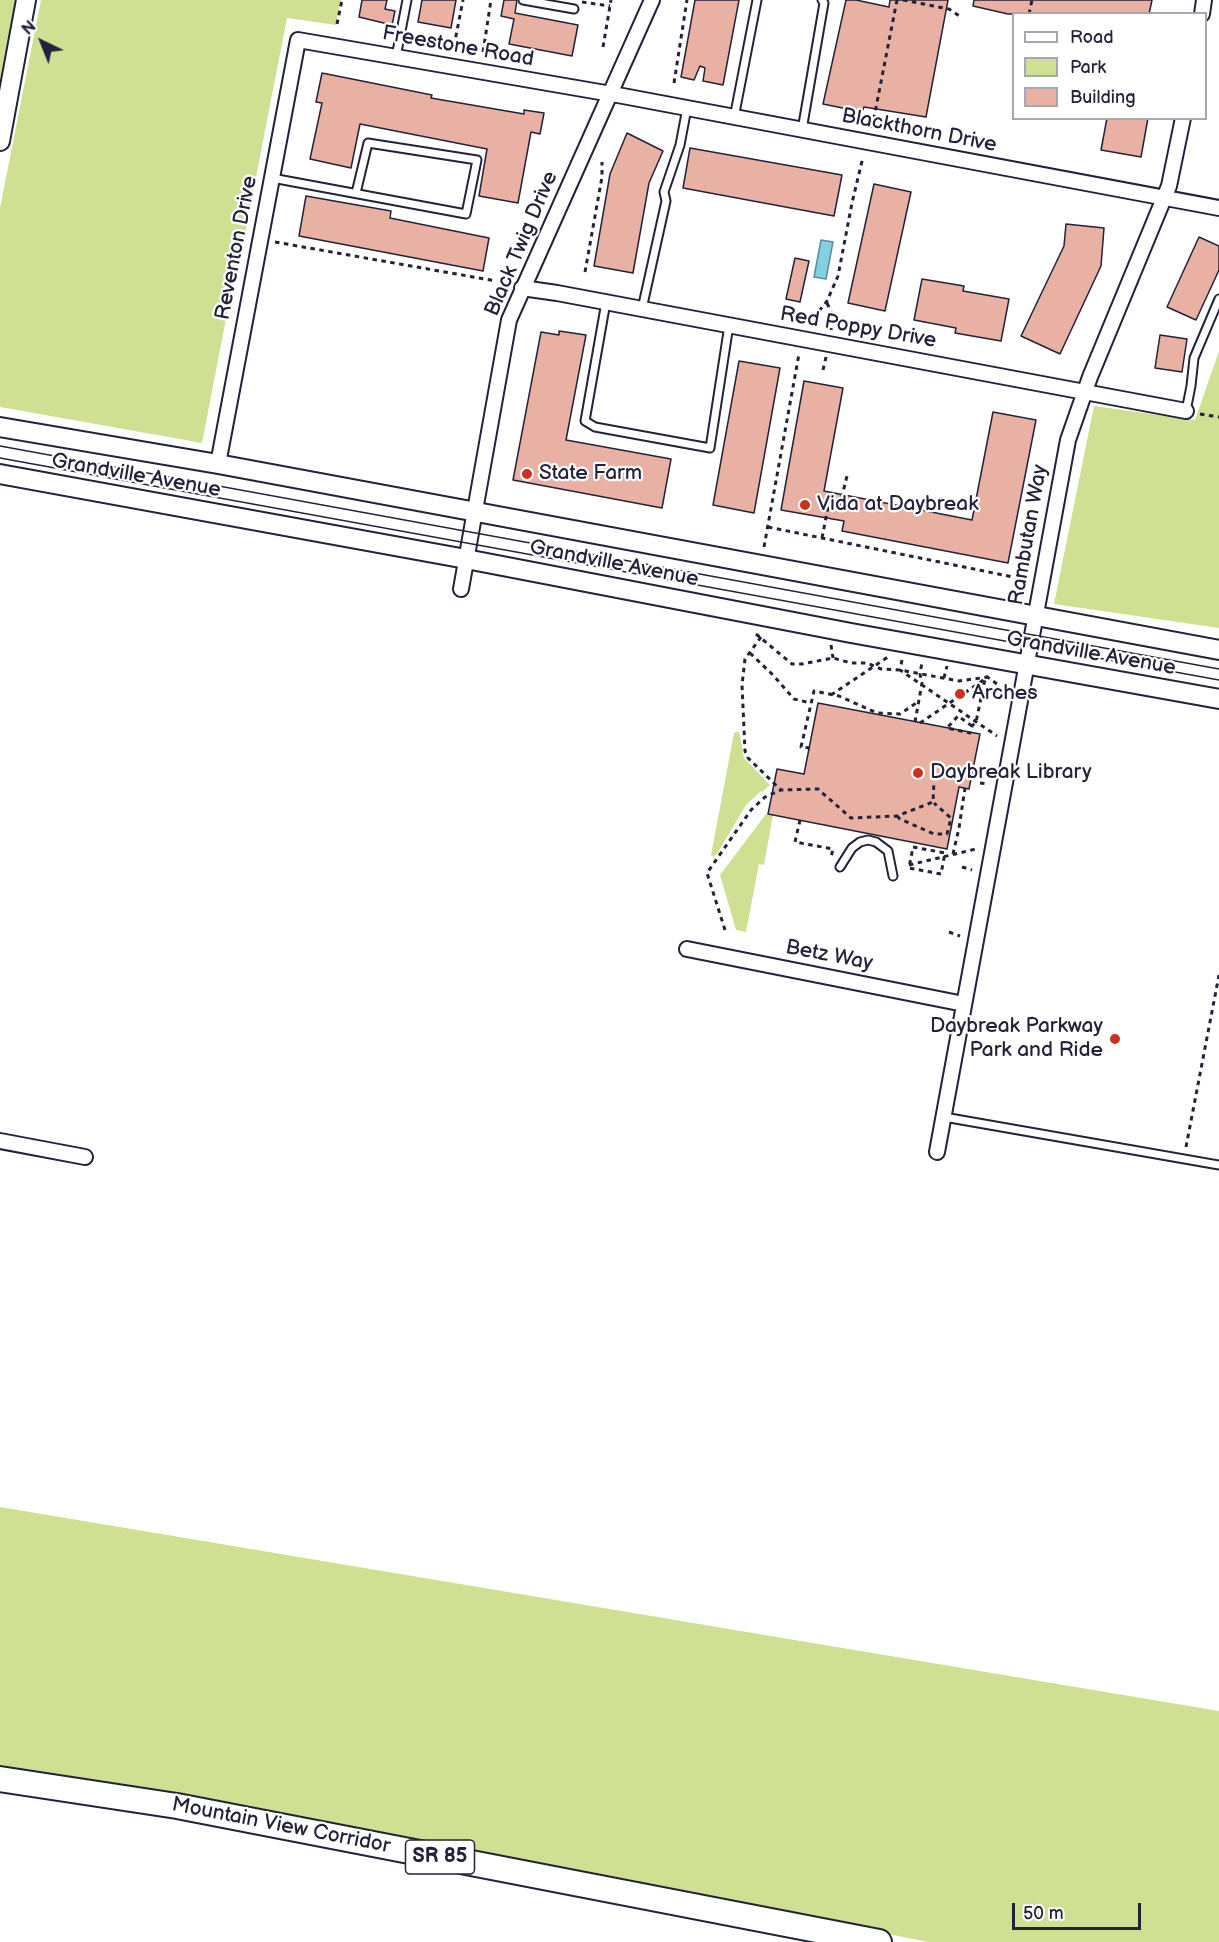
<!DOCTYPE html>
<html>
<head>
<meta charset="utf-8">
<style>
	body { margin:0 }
	#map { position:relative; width:1219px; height:1942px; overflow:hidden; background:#fff; font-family:"Balsamiq Sans",sans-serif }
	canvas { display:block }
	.legend { position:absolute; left:1012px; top:12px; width:195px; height:108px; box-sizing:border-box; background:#fff; border:2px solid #a7a7b1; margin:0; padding:8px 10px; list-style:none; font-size:18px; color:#22223b }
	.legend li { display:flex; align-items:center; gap:12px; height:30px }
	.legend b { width:30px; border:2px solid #a7a7b1 }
	.north { position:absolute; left:12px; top:12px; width:60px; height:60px; -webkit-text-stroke:4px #fff; paint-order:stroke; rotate:317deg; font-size:16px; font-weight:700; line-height:24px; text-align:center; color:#22223b }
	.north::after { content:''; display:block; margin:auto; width:21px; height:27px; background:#22223b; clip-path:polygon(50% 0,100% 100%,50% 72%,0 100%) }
	.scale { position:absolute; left:1012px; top:1903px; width:129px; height:27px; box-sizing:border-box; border:3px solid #22223b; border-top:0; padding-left:8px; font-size:18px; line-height:21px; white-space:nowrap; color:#22223b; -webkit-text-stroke:4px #fff; paint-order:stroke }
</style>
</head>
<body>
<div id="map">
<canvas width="1219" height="1942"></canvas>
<ul class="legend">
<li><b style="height:8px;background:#fff"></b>Road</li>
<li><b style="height:16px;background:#d0e093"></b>Park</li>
<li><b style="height:16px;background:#e9b0a4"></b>Building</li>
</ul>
<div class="north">N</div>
<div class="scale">50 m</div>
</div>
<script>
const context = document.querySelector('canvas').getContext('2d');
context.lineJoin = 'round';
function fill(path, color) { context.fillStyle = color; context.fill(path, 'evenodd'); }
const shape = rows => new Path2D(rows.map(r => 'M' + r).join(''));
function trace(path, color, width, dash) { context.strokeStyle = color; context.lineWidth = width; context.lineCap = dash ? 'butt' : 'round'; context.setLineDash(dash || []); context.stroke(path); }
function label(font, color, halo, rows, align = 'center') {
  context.font = font + ' "Balsamiq Sans",sans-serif'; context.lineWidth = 4.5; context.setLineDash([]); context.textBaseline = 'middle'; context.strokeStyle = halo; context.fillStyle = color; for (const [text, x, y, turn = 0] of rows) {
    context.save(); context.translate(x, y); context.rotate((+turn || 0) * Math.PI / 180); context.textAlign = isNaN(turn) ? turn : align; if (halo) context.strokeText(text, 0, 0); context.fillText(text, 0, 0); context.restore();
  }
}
fill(shape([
	[0,0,17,0,0,91],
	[41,0,341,0,336,25,287,18,244,239,237,262,202,443,0,407,0,208],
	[1219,351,1219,628,1054,604,1094,406,1195,420],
	[738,731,740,735,744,758,770,785,762,792,761,791,746,805,717,854,713,857,711,855,734,733],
	[766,814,773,815,764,865,759,864,746,932,736,930,720,875],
	[0,1507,1219,1711,1219,1942,928,1942,431,1843,64,1778,0,1765]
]), '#d0e093');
const water = shape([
	[821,240,833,242,826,279,814,277,821,240]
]);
fill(water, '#83d0e1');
trace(water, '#5c8a9f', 1.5);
const building = shape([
	[362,0,387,0,385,9,395,11,392,25,359,17,362,0],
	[422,0,456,0,451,28,418,22,422,0],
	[504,0,517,0,515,13,578,25,572,56,509,44,514,19,501,16,504,0],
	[695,0,739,0,723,85,703,81,705,68,700,66,694,80,681,77,695,0],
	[846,0,856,0,889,7,890,0,948,0,926,117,864,107,862,112,823,104,846,0],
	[974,0,1152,0,1149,14,1008,14,973,6,974,0],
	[322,73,432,95,431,98,524,114,524,110,544,113,540,134,531,132,518,203,479,196,487,149,360,124,351,168,310,159,322,103,316,102,322,73],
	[1107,118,1148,118,1141,157,1101,150,1107,118],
	[627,133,663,151,649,183,633,273,594,266,610,174,627,133],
	[690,148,842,175,834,216,683,188,690,148],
	[874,184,911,192,885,311,848,303,874,184],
	[306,196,391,211,390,218,489,238,483,271,299,236,306,196],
	[1066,224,1104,228,1101,266,1060,354,1021,336,1064,246,1066,224],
	[1199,237,1219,246,1219,270,1196,320,1167,307,1199,237],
	[795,258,809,261,800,302,786,299,795,258],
	[922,279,964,286,963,291,1009,299,1001,341,955,333,956,328,914,320,922,279],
	[559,331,586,335,566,440,671,459,662,508,513,480,541,332,559,335,559,331],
	[1160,335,1187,339,1182,372,1155,368,1160,335],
	[739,361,780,368,754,513,713,505,739,361],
	[804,381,843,388,824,491,972,520,993,412,1036,420,1008,563,842,531,844,521,781,510,804,381],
	[818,703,980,734,969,789,959,787,947,849,768,814,777,769,804,774,818,703]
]);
fill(building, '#e9b0a4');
trace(building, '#22223b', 1.5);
const service = shape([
	[523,0,574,9],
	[396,57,407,0],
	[734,118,757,0],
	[802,130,824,3,822,0],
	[272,178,466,214,477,160,368,143,356,193],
	[606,302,585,421,595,427,710,448,729,325],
	[642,309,666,201,664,192,680,145,687,108],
	[1186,411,1191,386,1194,358,1219,299],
	[840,867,852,848,860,842,868,840,876,842,888,851,893,876],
	[944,1117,1219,1165]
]);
const minor = shape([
	[1202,14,1204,0],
	[522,288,557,293,1186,411],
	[218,464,298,40,623,96,1219,208],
	[461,589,509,320,652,0],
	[687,949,964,1004],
	[0,1141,85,1157],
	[937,1152,1068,440,1090,377,1169,186,1183,118]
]);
const tertiary = shape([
	[0,141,26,0],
	[0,427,218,464,1219,650],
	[0,474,466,559,851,633,1219,699]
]);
const trunk = shape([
	[0,1779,177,1806,879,1942]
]);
trace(service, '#22223b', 11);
trace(minor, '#22223b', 18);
trace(tertiary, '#22223b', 22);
trace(trunk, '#22223b', 28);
trace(shape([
	[903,0,949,9,961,17],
	[582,2,610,6],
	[1029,14,1032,0],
	[337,24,342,0],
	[454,46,463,0],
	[603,47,611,0],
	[483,52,491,0],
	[674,83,687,0],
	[872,128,897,0],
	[275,242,496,281],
	[585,272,602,177,602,162],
	[827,303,834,318,831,330],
	[808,325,827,301,838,276,852,203,863,157],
	[823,370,826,357],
	[1200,414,1219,417],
	[768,527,1018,578],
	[822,538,829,502,840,504,847,476],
	[764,547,799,354],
	[756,634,792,664,802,664,833,658,851,663,867,663,881,669,900,670,959,681,988,677],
	[761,637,745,659,742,685,745,751,748,758,781,790],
	[831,645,833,658],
	[750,653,773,675,794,699,811,703],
	[1057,654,1060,637],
	[902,660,900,670,997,736],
	[986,676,997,684],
	[944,678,947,666],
	[831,695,888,657],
	[915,722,922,683,920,674,922,662],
	[920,723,985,679],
	[972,726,958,716,947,728,970,733,972,726,976,722,985,679],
	[810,748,801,747,814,691,839,696,877,713,900,714,919,701],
	[980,783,989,784],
	[897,816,900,819,934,834,947,834,951,818,934,803],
	[800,820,795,842,833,849,831,857],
	[913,847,945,853,941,874,909,868,913,847],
	[953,854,959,828,965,788],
	[909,865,976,849],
	[962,867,972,870],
	[725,930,707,873,751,810,765,797,781,790,818,789,851,818,897,816,933,802,934,781],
	[949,932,960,936],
	[1186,1147,1219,975]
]), '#22223b', 3, [4.5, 4.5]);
trace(service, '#fff', 7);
trace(minor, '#fff', 14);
trace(tertiary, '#fff', 18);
trace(trunk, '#fff', 24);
trace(shape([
	[0,446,1219,669],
	[0,458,1219,680]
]), '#22223b', 1.5);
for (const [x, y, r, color] of [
	[527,474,6,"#c8321e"],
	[805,505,6,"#c8321e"],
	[960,694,6,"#c8321e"],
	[918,773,6,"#c8321e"],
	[1115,1039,6,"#c8321e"]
]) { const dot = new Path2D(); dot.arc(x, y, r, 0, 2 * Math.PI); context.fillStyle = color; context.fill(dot); trace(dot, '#fff', 2); }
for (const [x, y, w] of [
	[440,1857,69]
]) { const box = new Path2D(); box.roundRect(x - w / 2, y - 17, w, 34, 4.5); context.fillStyle = '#fff'; context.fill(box); trace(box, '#22223b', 1.5); }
label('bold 20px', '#22223b', null, [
	["SR 85",440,1857]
]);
label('21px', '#22223b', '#fff', [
	["Freestone Road",458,47,10],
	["Blackthorn Drive",919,131,11],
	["Black Twig Drive",522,244,-67],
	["Reventon Drive",237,248,-79],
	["Red Poppy Drive",858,328,10],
	["Grandville Avenue",136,476,10],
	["Rambutan Way",1029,535,-80],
	["Grandville Avenue",614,564,11],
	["Grandville Avenue",1091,654,10],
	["Betz Way",829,956,11],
	["Mountain View Corridor",281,1826,11]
]);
label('21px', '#22223b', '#fff', [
	["State Farm",539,474],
	["Vida at Daybreak",817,505],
	["Arches",972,694],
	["Daybreak Library",930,773],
	["Daybreak Parkway",1103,1027,"right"],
	["Park and Ride",1103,1051,"right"]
], 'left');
</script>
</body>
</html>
